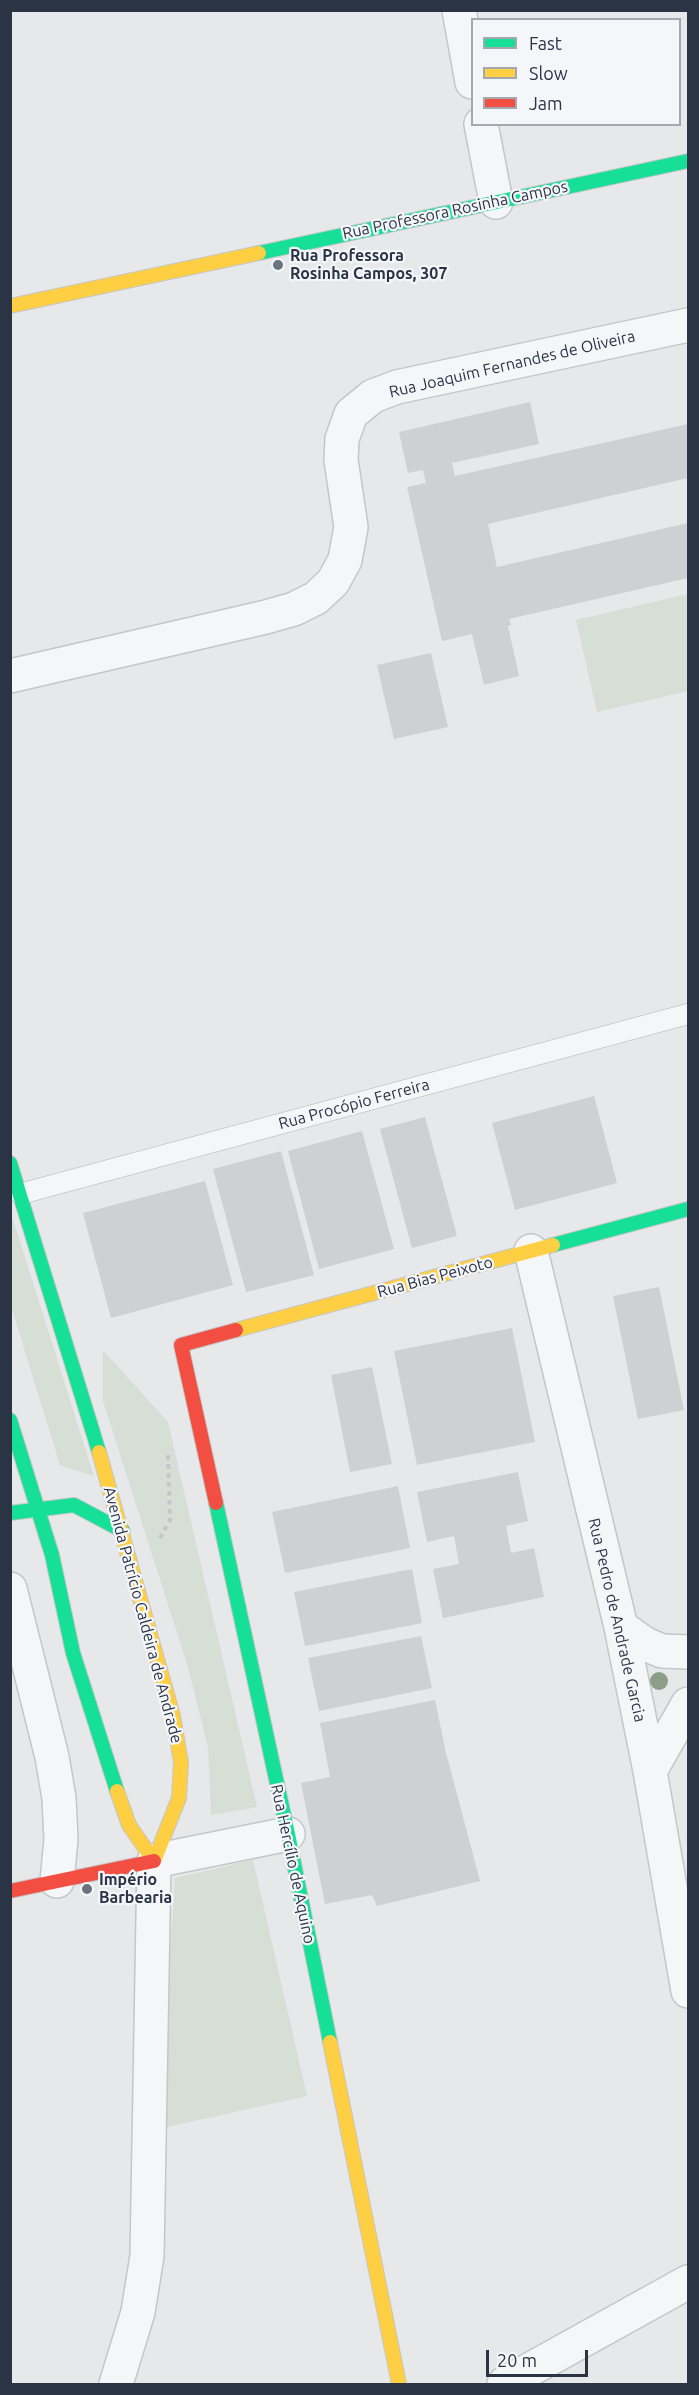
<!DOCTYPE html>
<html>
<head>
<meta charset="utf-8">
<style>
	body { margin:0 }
	#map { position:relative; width:699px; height:2395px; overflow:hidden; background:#e6e8ea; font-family:Ubuntu,sans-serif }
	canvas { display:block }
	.frame { position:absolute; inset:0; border:12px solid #2b3445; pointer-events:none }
	.legend { position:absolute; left:471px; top:18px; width:210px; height:108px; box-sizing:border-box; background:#f4f6f9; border:2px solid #a4a8b1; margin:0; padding:8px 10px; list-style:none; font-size:18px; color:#2b3445 }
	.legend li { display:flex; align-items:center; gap:12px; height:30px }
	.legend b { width:30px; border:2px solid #a4a8b1 }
	.scale { position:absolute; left:486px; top:2350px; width:102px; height:27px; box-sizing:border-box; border:3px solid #2b3445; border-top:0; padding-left:8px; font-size:18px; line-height:21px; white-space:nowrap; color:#2b3445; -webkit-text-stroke:4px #f4f6f9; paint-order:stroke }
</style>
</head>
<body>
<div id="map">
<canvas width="699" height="2395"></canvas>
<div class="frame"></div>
<ul class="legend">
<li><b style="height:8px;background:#16e098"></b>Fast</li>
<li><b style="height:8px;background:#ffcf43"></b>Slow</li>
<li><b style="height:8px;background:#f24e42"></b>Jam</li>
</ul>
<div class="scale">20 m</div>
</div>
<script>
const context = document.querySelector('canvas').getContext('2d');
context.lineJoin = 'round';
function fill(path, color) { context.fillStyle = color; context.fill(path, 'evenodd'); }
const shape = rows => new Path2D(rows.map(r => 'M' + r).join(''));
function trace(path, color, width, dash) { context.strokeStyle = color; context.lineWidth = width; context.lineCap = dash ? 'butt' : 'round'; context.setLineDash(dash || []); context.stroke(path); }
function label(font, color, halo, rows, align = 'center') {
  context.font = font + ' Ubuntu,sans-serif'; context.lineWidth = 4.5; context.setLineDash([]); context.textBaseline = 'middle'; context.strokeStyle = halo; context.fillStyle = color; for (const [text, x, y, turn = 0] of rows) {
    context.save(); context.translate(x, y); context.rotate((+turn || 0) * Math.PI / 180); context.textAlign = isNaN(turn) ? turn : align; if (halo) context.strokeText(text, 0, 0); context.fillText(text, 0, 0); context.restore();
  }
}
fill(shape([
	[688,594,688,691,597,712,576,620],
	[10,1210,94,1476,60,1465,11,1306],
	[103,1350,168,1422,257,1807,211,1815,208,1747,188,1667,103,1401],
	[253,1860,307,2096,158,2129,175,1878]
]), '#d6ded6');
fill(shape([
	[530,402,539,444,452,463,455,476,688,424,688,478,488,524,497,567,688,523,688,578,509,619,511,625,508,626,519,676,484,685,472,634,442,641,407,487,426,483,423,470,408,473,399,432],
	[431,653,448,727,394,739,377,665],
	[594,1096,617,1183,515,1210,492,1123],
	[425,1117,457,1236,412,1248,380,1129],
	[362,1131,394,1249,319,1269,288,1151],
	[281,1151,314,1275,246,1292,213,1169],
	[205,1181,233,1285,111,1318,83,1213],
	[659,1287,684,1410,638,1419,613,1296],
	[512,1328,535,1442,417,1465,394,1351],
	[372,1367,392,1464,350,1472,331,1375],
	[518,1472,528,1521,506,1526,511,1553,534,1548,544,1597,443,1618,433,1569,459,1564,454,1536,427,1542,417,1492],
	[398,1486,410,1548,285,1573,272,1512],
	[412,1569,422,1623,305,1646,294,1592],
	[421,1636,432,1688,319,1711,308,1658],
	[435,1700,446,1753,480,1881,377,1906,372,1895,325,1904,301,1783,330,1777,320,1723]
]), '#ced0d3');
const lane = shape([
	[20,1194,688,1014]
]);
const street = shape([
	[459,10,472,82],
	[481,124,496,202],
	[10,676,266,617,294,609,316,598,333,582,345,560,351,527,341,460,342,439,351,414,373,396,397,387,688,325],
	[531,1251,621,1627,650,1771,688,1991],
	[10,1589,52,1757,59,1798,61,1839,57,1881],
	[621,1627,645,1644,662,1651,688,1652],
	[650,1771,688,1704],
	[116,2384,138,2312,147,2256,154,1861,288,1834],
	[504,2384,688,2282]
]);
const fast = shape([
	[259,253,688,161],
	[10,1163,99,1452],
	[553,1245,688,1209],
	[10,1420,52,1555,73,1653,117,1791],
	[216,1503,288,1834,330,2042],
	[10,1513,74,1505,123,1531]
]);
const slow = shape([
	[10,306,259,253],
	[236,1330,553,1245],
	[99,1452,173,1716,181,1762,179,1798,154,1861],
	[117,1791,129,1825,154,1861],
	[330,2042,399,2384]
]);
const jam = shape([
	[216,1503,181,1345,236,1330],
	[10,1891,154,1861]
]);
trace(lane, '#c4c6c8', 22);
trace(street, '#c4c6c8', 36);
trace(fast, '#c4c6c8', 16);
trace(slow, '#c4c6c8', 16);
trace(jam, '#c4c6c8', 16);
trace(shape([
	[160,1538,170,1520,168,1455]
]), '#c5c6ca', 4, [4.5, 4.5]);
trace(lane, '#f5f6f7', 20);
trace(street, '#f5f6f7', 33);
trace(fast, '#16e098', 14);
trace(slow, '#ffcf43', 14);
trace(jam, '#f24e42', 14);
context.fillStyle = '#8a9e88';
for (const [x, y] of [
	[659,1681]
]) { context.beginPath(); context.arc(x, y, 9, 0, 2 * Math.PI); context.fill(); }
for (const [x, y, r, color] of [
	[278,265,6,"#6c737f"],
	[87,1889,6,"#6c737f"]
]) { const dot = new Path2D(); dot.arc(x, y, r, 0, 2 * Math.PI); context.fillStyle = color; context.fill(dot); trace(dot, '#f4f6f9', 2); }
label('16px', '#2b3445', '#f4f6f9', [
	["Rua Professora Rosinha Campos",455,210,-12],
	["Rua Joaquim Fernandes de Oliveira",512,364,-13],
	["Rua Procópio Ferreira",354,1104,-15],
	["Rua Bias Peixoto",435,1277,-15],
	["Avenida Patrício Caldeira de Andrade",143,1615,75],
	["Rua Pedro de Andrade Garcia",617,1620,77],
	["Rua Hercílio de Aquino",293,1864,78]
]);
label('bold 16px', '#2b3445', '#f4f6f9', [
	["Rua Professora",290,256],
	["Rosinha Campos, 307",290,274],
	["Império",99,1880],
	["Barbearia",99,1898]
], 'left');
</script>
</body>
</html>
